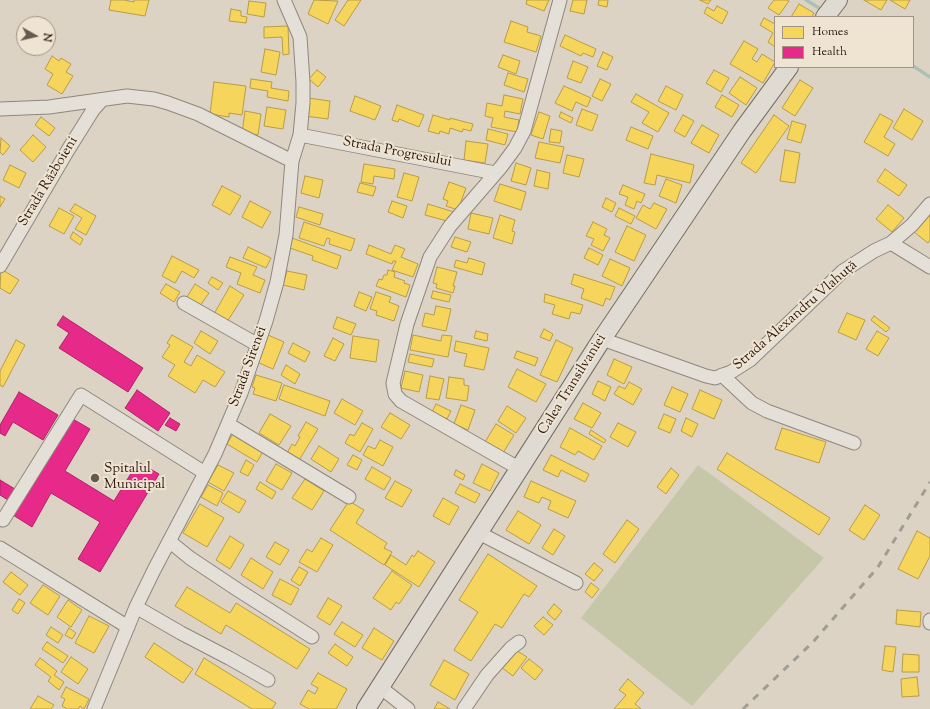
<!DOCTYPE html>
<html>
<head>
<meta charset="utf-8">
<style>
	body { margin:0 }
	#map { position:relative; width:930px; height:709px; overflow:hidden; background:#dcd3c4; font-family:"Sorts Mill Goudy",serif }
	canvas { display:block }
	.legend { position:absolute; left:774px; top:16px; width:140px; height:52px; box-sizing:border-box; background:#efe4d2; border:1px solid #a09284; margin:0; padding:5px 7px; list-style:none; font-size:12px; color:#2a170f }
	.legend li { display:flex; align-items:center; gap:8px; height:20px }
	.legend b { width:20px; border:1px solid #a09284 }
	.north { position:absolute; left:16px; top:16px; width:40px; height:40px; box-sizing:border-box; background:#efe4d2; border:1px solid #a09284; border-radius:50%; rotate:98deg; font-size:11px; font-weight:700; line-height:16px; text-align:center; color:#2a170f }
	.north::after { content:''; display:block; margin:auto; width:14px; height:18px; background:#68594e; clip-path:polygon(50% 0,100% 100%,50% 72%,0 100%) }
</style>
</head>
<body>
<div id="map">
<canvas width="930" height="709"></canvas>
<ul class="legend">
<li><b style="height:11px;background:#f6d55c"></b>Homes</li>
<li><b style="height:11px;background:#e7298a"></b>Health</li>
</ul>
<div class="north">N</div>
</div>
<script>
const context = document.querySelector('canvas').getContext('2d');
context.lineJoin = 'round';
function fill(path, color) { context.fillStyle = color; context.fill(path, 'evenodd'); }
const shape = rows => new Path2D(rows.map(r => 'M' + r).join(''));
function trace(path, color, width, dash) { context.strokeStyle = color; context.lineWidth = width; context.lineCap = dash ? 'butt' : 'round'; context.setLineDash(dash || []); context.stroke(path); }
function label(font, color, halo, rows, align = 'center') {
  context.font = font + ' "Sorts Mill Goudy",serif'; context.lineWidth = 4; context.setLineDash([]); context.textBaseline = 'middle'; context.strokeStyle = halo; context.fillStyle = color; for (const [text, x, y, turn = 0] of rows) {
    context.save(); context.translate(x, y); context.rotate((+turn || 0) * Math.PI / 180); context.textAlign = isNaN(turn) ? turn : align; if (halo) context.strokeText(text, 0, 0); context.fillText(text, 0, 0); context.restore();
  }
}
fill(shape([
	[698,465,824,558,692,706,581,618]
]), '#c5c7a8');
const homes = shape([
	[111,0,124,0,134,2,134,0,149,0,145,16,109,10,111,0],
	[314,0,338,1,328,24,308,14,314,0],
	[348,0,361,0,344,26,335,20,348,0],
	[527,0,549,0,544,11,526,4,527,0],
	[573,0,587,0,584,14,570,11,573,0],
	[599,0,608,0,607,7,598,5,599,0],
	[700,0,711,0,708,4,700,0],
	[774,0,787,0,789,1,779,15,768,8,774,0],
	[864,0,887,0,881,10,864,0],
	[890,0,910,0,905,9,890,0],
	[249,1,266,3,264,17,247,14,249,1],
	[799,4,814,13,812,17,791,17,799,4],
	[717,6,728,12,722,24,704,13,707,7,714,11,717,6],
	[231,9,241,11,241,16,247,17,246,23,229,21,231,9],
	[764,18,775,24,775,47,768,42,773,33,760,25,764,18],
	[511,21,528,27,527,32,541,36,536,52,504,42,511,21],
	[288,26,289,54,283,55,282,37,264,38,264,27,288,26],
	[565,35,596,49,593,57,583,53,581,56,560,46,565,35],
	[744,41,758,49,752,59,757,62,762,54,775,62,763,83,730,64,744,41],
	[265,49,280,52,276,75,261,72,265,49],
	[603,52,613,57,607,70,597,66,603,52],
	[503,55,520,61,516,74,498,67,503,55],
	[52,56,59,61,61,58,71,64,66,72,73,76,62,94,47,85,53,74,45,69,52,56],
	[573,61,588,67,581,83,567,78,573,61],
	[317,70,326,77,318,87,309,79,317,70],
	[714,70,729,78,721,92,706,83,714,70],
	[508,73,528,79,524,92,504,85,508,73],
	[740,77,757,88,746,105,729,93,740,77],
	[251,79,272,82,271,88,289,91,288,101,267,97,268,91,250,88,251,79],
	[600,79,611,84,602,101,592,96,600,79],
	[800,80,813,88,795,116,782,108,800,80],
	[214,82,246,86,242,115,229,113,229,117,210,114,214,82],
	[564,86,591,98,587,107,576,102,572,111,555,103,564,86],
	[666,86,683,95,676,110,658,101,666,86],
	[636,94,669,113,658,132,642,123,649,112,631,102,636,94],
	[504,95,523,99,520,114,505,111,504,117,519,120,517,132,491,127,493,118,485,116,487,103,502,106,504,95],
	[722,95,739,105,732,117,715,107,722,95],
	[355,96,381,106,375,120,350,111,355,96],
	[308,98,330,101,328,119,305,116,308,98],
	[397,105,424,115,419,127,399,119,398,122,392,120,397,105],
	[267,107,286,110,283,129,264,126,267,107],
	[582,109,598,115,592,131,576,125,582,109],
	[904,109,923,121,912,140,893,128,904,109],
	[245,111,261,114,258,135,242,133,245,111],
	[539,112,550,116,543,139,531,135,539,112],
	[561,112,573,118,571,123,559,117,561,112],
	[880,114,893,121,884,137,895,144,888,156,864,142,880,114],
	[433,115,450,120,450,118,473,124,471,131,463,129,462,132,450,128,449,134,440,131,439,134,428,131,433,115],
	[683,115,694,121,685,137,674,131,683,115],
	[774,115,789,126,756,173,741,163,774,115],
	[41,117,55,128,49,136,35,125,41,117],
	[792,121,806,125,801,143,787,139,792,121],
	[702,125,719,135,709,153,691,143,702,125],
	[631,127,653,136,648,149,626,140,631,127],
	[488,129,508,134,505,145,486,140,488,129],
	[551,129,562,131,560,143,549,142,551,129],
	[33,135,46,147,33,162,20,150,33,135],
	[1,138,10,146,3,155,0,152,1,138],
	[466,141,488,144,485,163,464,160,466,141],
	[539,142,564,147,560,163,535,158,539,142],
	[785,150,800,153,795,183,780,181,785,150],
	[651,154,694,165,690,183,657,175,655,185,644,183,651,154],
	[567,155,584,159,579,177,563,173,567,155],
	[516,163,531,168,526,185,511,181,516,163],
	[364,164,395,169,394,179,374,176,373,184,361,182,364,164],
	[10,165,26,173,19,188,3,180,10,165],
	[885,169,907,185,899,196,877,181,885,169],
	[537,170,550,173,548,189,534,186,537,170],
	[404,173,419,177,412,201,397,197,404,173],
	[305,176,323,180,319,198,301,193,305,176],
	[666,179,682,185,676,203,659,196,666,179],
	[449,182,466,188,458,210,446,206,448,201,443,199,449,182],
	[360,183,376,187,373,196,357,192,360,183],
	[500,184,526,192,521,210,494,201,500,184],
	[623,185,645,194,641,203,637,201,634,209,625,205,628,197,619,194,623,185],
	[222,186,241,196,230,215,212,205,222,186],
	[0,196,5,199,0,207,0,196],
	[606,198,616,203,612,212,602,207,606,198],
	[250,201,271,212,262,228,242,217,250,201],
	[392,201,407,206,403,218,388,212,392,201],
	[654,203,667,209,656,229,636,218,643,205,650,209,654,203],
	[75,204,96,216,86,235,75,229,82,218,70,211,75,204],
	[428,204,454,212,447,221,425,215,428,204],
	[888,205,904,218,892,232,876,219,888,205],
	[299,207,323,214,320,225,296,217,299,207],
	[59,208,74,216,64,234,49,226,59,208],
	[619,208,635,216,631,224,615,216,619,208],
	[471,213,493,218,489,234,468,229,471,213],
	[930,213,930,240,928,243,914,232,930,213],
	[500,215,515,220,512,231,515,232,512,244,493,238,500,215],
	[304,222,355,239,351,251,329,244,330,239,327,238,324,246,299,238,304,222],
	[593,222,607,229,604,235,610,238,603,251,591,245,594,239,586,236,593,222],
	[627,226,646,235,634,261,615,252,627,226],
	[73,232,83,239,80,245,70,238,73,232],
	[455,237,471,242,467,252,451,247,455,237],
	[292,238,341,256,337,269,312,260,313,256,290,248,292,238],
	[369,245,391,254,395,245,405,249,401,257,418,264,413,277,392,270,396,261,393,261,392,264,366,254,369,245],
	[248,247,271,258,266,268,243,258,248,247],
	[589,248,603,255,598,265,584,258,589,248],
	[172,256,199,270,194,278,182,271,175,283,162,276,172,256],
	[230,257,257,267,253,275,265,280,260,293,237,284,241,273,226,267,230,257],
	[469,258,485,263,482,275,454,267,456,260,467,263,469,258],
	[610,259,630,268,622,286,602,276,610,259],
	[437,267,457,272,453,286,455,286,453,293,436,288,437,284,433,283,437,267],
	[1,269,19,280,10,294,0,288,1,269],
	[388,270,395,272,394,277,405,281,404,283,410,285,406,297,376,286,379,279,382,280,384,275,387,275,388,270],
	[287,271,307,275,304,290,283,285,287,271],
	[574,274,615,287,610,300,606,298,603,306,581,298,584,289,571,284,574,274],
	[212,277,223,283,218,290,208,283,212,277],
	[166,284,180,292,174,302,160,293,166,284],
	[195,284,209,293,200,306,187,297,195,284],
	[230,286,244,295,227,322,214,314,230,286],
	[433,291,451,295,449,302,431,298,433,291],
	[359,292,372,297,366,311,354,306,359,292],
	[376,292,391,297,389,302,399,306,394,321,376,315,377,311,370,309,376,292],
	[545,294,583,305,580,314,571,312,569,319,552,314,555,305,544,302,545,294],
	[436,306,451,309,446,331,422,326,425,313,434,315,436,306],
	[847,313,865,320,856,340,838,332,847,313],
	[874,316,890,328,886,332,871,320,874,316],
	[337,317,356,324,351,335,333,328,337,317],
	[544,329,553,334,550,341,540,337,544,329],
	[201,331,218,341,210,354,194,343,201,331],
	[476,331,488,334,487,341,474,338,476,331],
	[877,331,889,338,878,356,866,349,877,331],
	[172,335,193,347,184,362,191,366,197,355,225,372,215,387,203,380,195,393,168,376,175,365,162,357,170,345,167,343,172,335],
	[268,335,284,342,273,369,257,362,268,335],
	[413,335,441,341,442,335,452,336,448,357,410,350,413,335],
	[353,336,379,340,376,362,350,358,353,336],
	[333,338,344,344,335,361,324,356,333,338],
	[16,340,25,345,3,387,0,385,0,371,16,340],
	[556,340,573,348,557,382,540,375,556,340],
	[456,341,489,348,484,370,464,366,467,354,454,351,456,341],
	[293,343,310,352,305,362,288,353,293,343],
	[517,351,538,358,535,366,514,358,517,351],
	[410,354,434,359,432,367,408,362,410,354],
	[614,359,632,367,624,384,607,375,614,359],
	[286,365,300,374,295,384,281,375,286,365],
	[517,369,546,384,536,402,508,387,517,369],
	[405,371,423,375,419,392,401,388,405,371],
	[256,375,282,383,276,401,253,394,255,388,252,387,256,375],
	[430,376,444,379,439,400,426,398,430,376],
	[449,377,464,379,464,385,469,386,467,401,446,398,449,377],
	[598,381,611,387,605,401,592,394,598,381],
	[629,382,642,389,633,405,614,394,619,386,625,389,629,382],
	[284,385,330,401,325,416,279,399,284,385],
	[672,387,688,394,680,412,664,405,672,387],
	[700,390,722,400,714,419,692,409,700,390],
	[342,399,363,411,355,425,334,413,342,399],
	[583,403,601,413,592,428,574,419,583,403],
	[436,404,451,411,447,419,432,412,436,404],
	[461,405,475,410,468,430,454,424,461,405],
	[507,406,526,418,516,433,498,421,507,406],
	[390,413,410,425,401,439,381,427,390,413],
	[270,414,291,426,279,445,259,433,270,414],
	[664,414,676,419,670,433,658,428,664,414],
	[686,418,698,424,692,437,681,431,686,418],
	[306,422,318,429,298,462,286,455,292,444,295,446,300,437,298,436,306,422],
	[362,423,373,429,360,452,345,443,350,434,354,436,362,423],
	[618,423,636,432,628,447,610,437,618,423],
	[496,424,514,435,503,453,485,442,496,424],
	[570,428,602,446,594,460,578,451,575,455,560,447,570,428],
	[782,428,826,442,819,463,775,449,782,428],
	[591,430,606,440,604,443,589,434,591,430],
	[234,432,264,450,257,462,227,444,234,432],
	[380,440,393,447,383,466,363,455,368,446,375,449,380,440],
	[319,446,339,459,331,472,311,459,319,446],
	[727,453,830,518,819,535,717,469,727,453],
	[353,455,362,460,357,470,347,465,353,455],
	[551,455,589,474,585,482,561,470,558,477,543,470,551,455],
	[246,460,254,465,248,476,240,472,246,460],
	[276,464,292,473,282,490,266,481,276,464],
	[482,464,499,473,490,491,473,483,482,464],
	[218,465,234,473,224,491,208,482,218,465],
	[372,467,391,478,384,490,365,479,372,467],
	[671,468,679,475,666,494,657,487,671,468],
	[456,470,465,475,463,480,454,475,456,470],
	[305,479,324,491,312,510,292,498,305,479],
	[395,481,412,490,402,507,385,498,395,481],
	[531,481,576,501,568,518,548,509,551,501,542,497,539,503,524,497,531,481],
	[260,482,276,492,272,499,256,489,260,482],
	[460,484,480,494,475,503,455,493,460,484],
	[208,485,223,493,217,506,201,497,208,485],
	[228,491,246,501,239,513,221,502,228,491],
	[443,498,459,507,449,525,433,516,443,498],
	[349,501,364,510,356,523,387,543,384,548,392,552,384,565,330,530,349,501],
	[200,504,224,518,207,547,183,533,200,504],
	[865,505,880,515,864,540,849,530,865,505],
	[518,511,541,525,529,544,506,530,518,511],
	[627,520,639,529,615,563,603,554,627,520],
	[554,529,565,536,553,555,542,548,554,529],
	[917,531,930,538,930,556,918,579,898,569,917,531],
	[230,536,244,545,230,569,216,560,230,536],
	[321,538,333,545,317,572,299,562,307,549,312,552,321,538],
	[275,542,289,550,280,565,266,557,275,542],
	[418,551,435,562,419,587,385,565,391,555,406,565,412,555,414,557,418,551],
	[488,554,537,586,529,597,524,594,502,628,495,624,471,661,454,650,478,612,459,600,488,554],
	[251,558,273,572,263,589,241,575,251,558],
	[594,563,603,570,594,581,585,574,594,563],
	[299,567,308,572,300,586,291,580,299,567],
	[392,571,412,585,399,604,396,602,391,610,373,598,392,571],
	[11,572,28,585,20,595,3,582,11,572],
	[280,579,299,589,291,605,272,595,280,579],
	[591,583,599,589,592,598,585,592,591,583],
	[43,585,60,596,48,615,30,603,43,585],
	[187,587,230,613,236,603,310,649,297,669,226,625,221,634,175,606,187,587],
	[328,598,342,606,330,625,317,617,328,598],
	[19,599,25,603,18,614,12,610,19,599],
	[68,600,82,610,71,627,57,617,68,600],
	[554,604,562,611,555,620,547,613,554,604],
	[897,610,921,612,920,627,896,624,897,610],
	[89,616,109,626,94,653,75,643,89,616],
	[543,617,553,625,544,635,534,626,543,617],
	[342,622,363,635,355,647,334,634,342,622],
	[51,627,63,635,58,643,46,635,51,627],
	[69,628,76,633,72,639,65,635,69,628],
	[374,628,394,641,382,660,362,648,374,628],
	[47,642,68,656,63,663,42,649,47,642],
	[154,643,193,669,183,683,145,657,154,643],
	[335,644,353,657,347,666,328,653,335,644],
	[885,646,896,647,893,672,882,670,885,646],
	[514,649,527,657,513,676,501,667,514,649],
	[903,654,919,655,919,672,902,672,903,654],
	[71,657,88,669,78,684,61,672,71,657],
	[40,658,57,671,54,675,64,682,59,690,48,681,51,677,35,665,40,658],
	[204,658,276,703,272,709,252,709,195,674,204,658],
	[529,659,543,670,535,680,521,668,529,659],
	[444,660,469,674,455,700,430,685,444,660],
	[318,673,347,689,336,709,309,709,300,704,308,690,315,694,318,688,311,684,318,673],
	[917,677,919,696,902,697,901,679,917,677],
	[628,679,644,693,635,704,641,709,614,709,626,695,619,690,628,679],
	[66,687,89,699,84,709,80,706,78,709,67,709,62,706,65,699,61,697,66,687],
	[38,696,54,705,51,709,30,709,38,696],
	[438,702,450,709,434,709,438,702]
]);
fill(homes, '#f6d55c');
trace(homes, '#b99c45', 1);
const health = shape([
	[63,316,143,368,128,392,59,348,69,333,57,325,63,316],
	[137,390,170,413,158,431,125,408,137,390],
	[19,392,58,415,43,440,13,422,5,436,0,433,0,425,19,392],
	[71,418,90,429,65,471,114,501,138,462,159,474,100,572,78,559,100,522,51,493,32,527,13,515,71,418],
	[170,418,180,424,176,431,165,425,170,418],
	[0,480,15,489,8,500,0,495,0,480]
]);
fill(health, '#e7298a');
trace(health, '#ae2465', 1);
trace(shape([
	[806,0,824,11],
	[913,66,930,77]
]), '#acc1b5', 3.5);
const minor = shape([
	[0,109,49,107,127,96,154,99,168,103,198,114,292,161],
	[300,135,495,173],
	[891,243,930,267],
	[0,266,68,150,93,110,102,100],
	[184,303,258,345],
	[602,339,706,376,715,378,731,372,750,360,843,271,874,251,891,243,912,225,930,204],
	[722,375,752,403,767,411,854,443],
	[228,424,349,497],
	[520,469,401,401,395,394,393,383,407,324,430,257,450,226,501,167,515,148,524,131,560,0],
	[3,520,81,395,205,473],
	[479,533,576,583],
	[169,541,190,558,238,590,312,637],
	[0,548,128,627],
	[136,607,181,633,229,658,268,680],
	[930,620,930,623],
	[380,687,408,709],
	[94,709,136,607,154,570,215,454,241,393,266,321,277,282,286,235,292,161,300,135,303,103,303,82,300,37,284,0],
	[464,709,487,675,511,648,519,642]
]);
const highway = shape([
	[825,17,838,0],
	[366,709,602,339,742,131,789,67]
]);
trace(minor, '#8e877e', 15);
trace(highway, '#756e65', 20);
trace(minor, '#e4e0d8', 13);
trace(highway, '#dfdad2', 18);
trace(shape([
	[743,709,813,642,878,567,930,482]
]), '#a19c95', 3, [7, 7]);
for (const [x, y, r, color] of [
	[95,478,5,"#68594e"]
]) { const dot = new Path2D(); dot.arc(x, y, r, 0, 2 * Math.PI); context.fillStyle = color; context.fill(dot); trace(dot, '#efe4d2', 1.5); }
label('14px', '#2a170f', '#efe4d2', [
	["Strada Progresului",397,153,11],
	["Strada Războieni",49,182,-59],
	["Strada Alexandru Vlahuță",796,316,-41],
	["Strada Sirenei",249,367,-70],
	["Calea Transilvaniei",573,385,-58]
]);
label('14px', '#2a170f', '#efe4d2', [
	["Spitalul",104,470],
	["Municipal",104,486]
], 'left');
</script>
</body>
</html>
